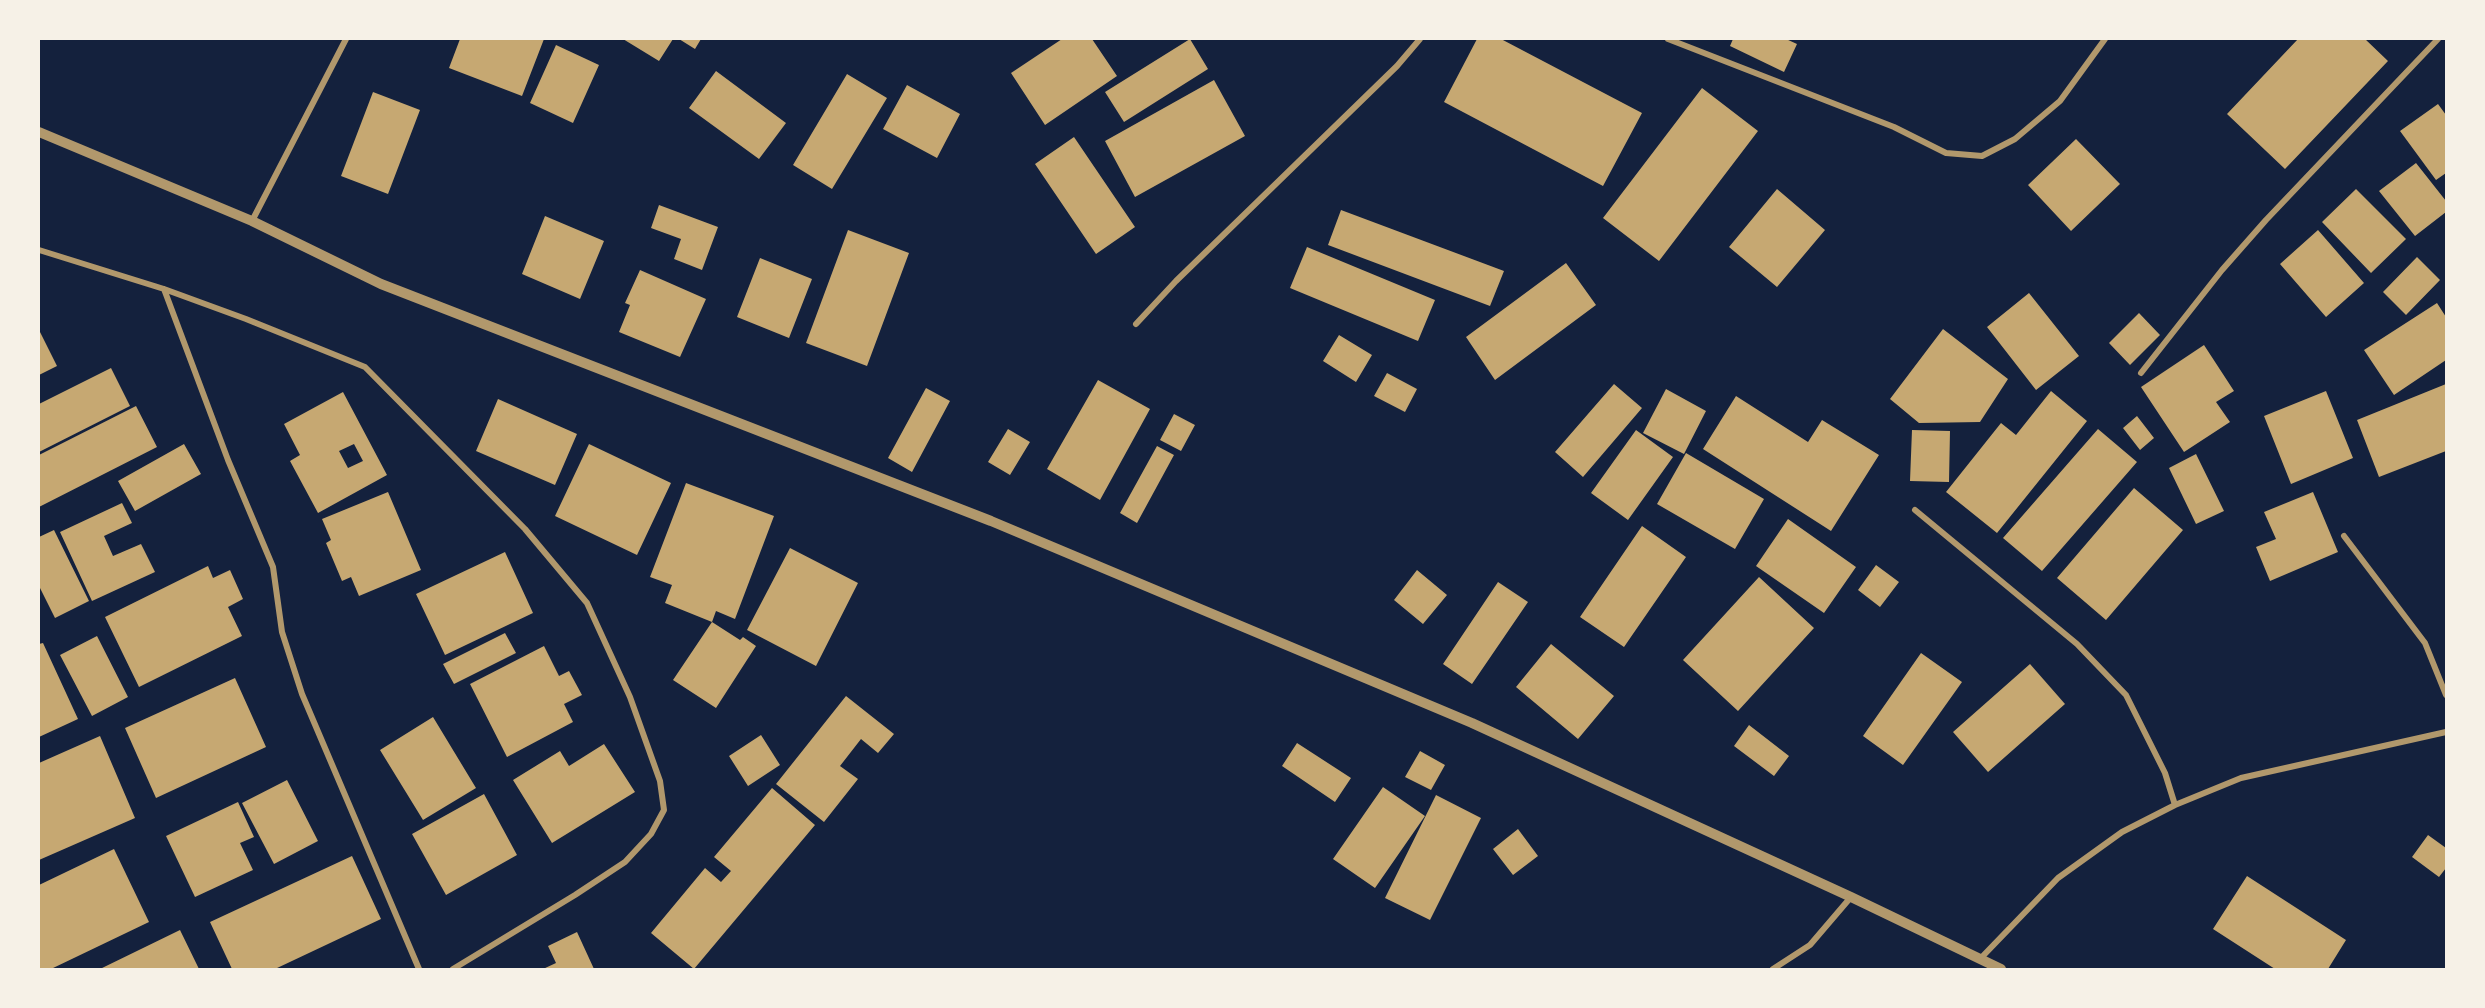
<!DOCTYPE html>
<html>
<head>
<meta charset="utf-8">
<style>
	body { margin:0 }
	#map { position:relative; width:2485px; height:1008px; overflow:hidden; background:#14213d; font-family:Figtree,sans-serif }
	canvas { display:block }
	.frame { position:absolute; inset:0; border:40px solid #f6f1e7; pointer-events:none }
</style>
</head>
<body>
<div id="map">
<canvas width="2485" height="1008"></canvas>
<div class="frame"></div>
</div>
<script>
const context = document.querySelector('canvas').getContext('2d');
context.lineJoin = 'round';
function fill(path, color) { context.fillStyle = color; context.fill(path, 'evenodd'); }
const shape = rows => new Path2D(rows.map(r => 'M' + r).join(''));
function trace(path, color, width, dash) { context.strokeStyle = color; context.lineWidth = width; context.lineCap = dash ? 'butt' : 'round'; context.setLineDash(dash || []); context.stroke(path); }
fill(shape([
	[460,39,544,39,522,96,449,68],
	[623,39,673,39,659,61],
	[679,39,701,39,695,49],
	[1062,39,1092,39,1117,76,1045,125,1011,73],
	[1190,39,1208,69,1124,122,1105,92],
	[1477,39,1501,39,1642,113,1603,186,1444,102],
	[1733,39,1786,39,1797,44,1784,72,1730,46],
	[2298,39,2365,39,2388,61,2285,169,2227,114],
	[556,45,599,65,573,123,530,103],
	[716,71,786,123,759,159,689,108],
	[847,74,887,98,832,189,793,165],
	[1214,80,1245,136,1135,197,1105,141],
	[907,85,960,114,937,158,883,129],
	[1702,88,1758,131,1659,261,1603,218],
	[373,92,420,110,388,194,341,176],
	[2438,104,2446,115,2446,173,2436,180,2400,131],
	[1074,137,1135,227,1096,254,1035,164],
	[2076,139,2120,184,2071,231,2028,185],
	[2416,163,2446,201,2446,212,2415,236,2379,191],
	[1777,189,1825,230,1777,287,1729,247],
	[2356,189,2406,239,2371,273,2322,222],
	[659,205,718,227,702,270,674,259,681,239,651,228],
	[1341,210,1504,271,1490,306,1328,245],
	[545,216,604,241,580,299,522,274],
	[848,230,909,253,867,366,806,343],
	[2318,230,2364,283,2326,317,2280,264],
	[1307,247,1435,300,1418,341,1290,288],
	[2417,257,2440,280,2406,315,2383,292],
	[760,258,812,279,789,338,737,317],
	[1566,263,1596,305,1495,380,1466,337],
	[640,270,706,299,680,357,619,332,630,305,625,303],
	[2029,293,2079,356,2036,390,1987,327],
	[2437,303,2446,317,2446,360,2394,395,2364,350],
	[2139,313,2160,335,2130,365,2109,343],
	[1943,329,2008,379,1980,422,1919,423,1890,399],
	[39,330,57,366,39,375],
	[1339,335,1372,355,1356,382,1323,361],
	[2204,345,2234,391,2216,402,2230,422,2184,452,2141,387],
	[111,368,130,406,39,452,39,404],
	[1387,373,1417,389,1405,412,1374,396],
	[1098,380,1150,409,1100,500,1047,469],
	[1614,384,1642,408,1583,477,1555,452],
	[2446,384,2446,451,2379,477,2357,420],
	[926,388,950,401,912,472,888,458],
	[1666,389,1706,411,1684,454,1643,433],
	[2051,391,2087,421,1997,533,1946,492,2001,423,2016,435],
	[2326,391,2353,458,2291,484,2264,416],
	[343,392,387,475,318,513,290,461,300,455,284,424],
	[354,444,363,461,348,468,339,451],
	[1736,396,1808,442,1822,420,1879,455,1831,531,1703,449],
	[498,399,577,434,555,485,476,451],
	[136,406,157,447,39,507,39,455],
	[1174,414,1195,425,1181,451,1160,440],
	[2137,416,2154,438,2140,450,2123,428],
	[1008,429,1030,442,1010,475,988,462],
	[2098,429,2137,462,2042,571,2003,538],
	[1636,430,1673,457,1628,520,1591,493],
	[1912,430,1950,431,1949,482,1910,481],
	[184,444,201,474,135,511,118,481],
	[589,444,671,483,637,555,555,516],
	[1157,446,1174,455,1137,523,1120,513],
	[1686,453,1764,499,1735,549,1657,504],
	[2196,454,2224,511,2196,524,2169,468],
	[686,483,774,516,735,619,716,611,712,622,665,603,672,585,650,577],
	[2134,488,2183,530,2106,620,2057,578],
	[388,492,421,570,359,596,351,577,342,581,326,543,331,540,322,519],
	[2313,492,2338,552,2270,581,2256,547,2276,539,2264,512],
	[122,503,132,523,104,536,113,556,141,544,155,572,92,601,60,532],
	[1788,519,1856,567,1824,613,1756,566],
	[1642,526,1686,557,1624,647,1580,617],
	[54,530,89,601,55,618,39,586,39,537],
	[790,548,858,583,816,666,747,630],
	[505,552,533,613,445,655,416,594],
	[1876,565,1899,582,1880,607,1858,590],
	[208,566,213,578,230,570,243,599,228,607,242,636,139,687,105,617],
	[1417,570,1447,595,1423,624,1394,600],
	[1759,577,1814,628,1738,711,1683,660],
	[1498,582,1528,602,1472,684,1443,664],
	[712,622,740,640,743,637,756,646,716,708,673,680],
	[505,633,516,653,454,684,443,664],
	[97,636,128,697,92,716,60,655],
	[43,643,78,719,39,737,39,644],
	[1551,644,1614,696,1578,739,1516,687],
	[544,646,559,676,569,671,582,695,564,704,573,722,507,757,470,684],
	[1921,653,1962,682,1903,765,1863,736],
	[2030,664,2065,704,1988,772,1953,732],
	[235,678,266,747,156,798,125,728],
	[846,696,894,734,878,753,861,739,840,766,858,779,824,822,776,784],
	[433,717,476,788,423,820,380,750],
	[1749,725,1789,756,1774,776,1734,746],
	[761,735,780,765,748,786,729,756],
	[100,736,135,818,39,860,39,763],
	[1297,743,1351,778,1335,802,1282,766],
	[604,744,635,792,552,843,513,780,560,751,569,766],
	[1420,751,1445,765,1431,790,1405,777],
	[287,780,318,841,274,864,242,803],
	[1383,787,1425,816,1375,888,1333,859],
	[772,788,815,825,694,969,651,933,705,868,721,882,731,871,714,857],
	[484,794,517,855,446,895,412,834],
	[1436,795,1481,818,1430,920,1385,898],
	[238,802,254,837,240,843,253,870,195,897,166,836],
	[1518,829,1538,856,1513,875,1493,849],
	[2428,835,2446,848,2446,868,2439,877,2412,857],
	[114,849,149,922,51,969,39,969,39,885],
	[352,856,381,919,275,969,232,969,210,922],
	[2247,876,2346,940,2328,969,2275,969,2213,929],
	[180,930,199,969,100,969],
	[577,932,594,969,543,969,556,963,548,946]
]), '#c6a872');
trace(shape([
	[1668,39,1894,127,1946,153,1982,156,2015,139,2060,101,2105,39],
	[252,221,346,39],
	[39,250,164,289,246,319,365,367,525,529,587,603,630,697,660,781,664,810,651,834,625,862,575,895,453,969],
	[164,289,228,460,273,567,282,632,302,694,419,969],
	[1136,324,1176,281,1397,66,1420,39],
	[2141,373,2222,270,2266,220,2438,39],
	[1915,510,2077,644,2126,695,2165,773,2175,805],
	[2344,536,2425,643,2446,695],
	[1980,959,2058,878,2122,832,2175,805,2241,778,2446,732],
	[1773,969,1810,945,1851,897]
]), '#b1986c', 6);
trace(shape([
	[39,132,252,221,381,284,991,521,1472,723,1851,897,2001,969]
]), '#b1986c', 10);
</script>
</body>
</html>
